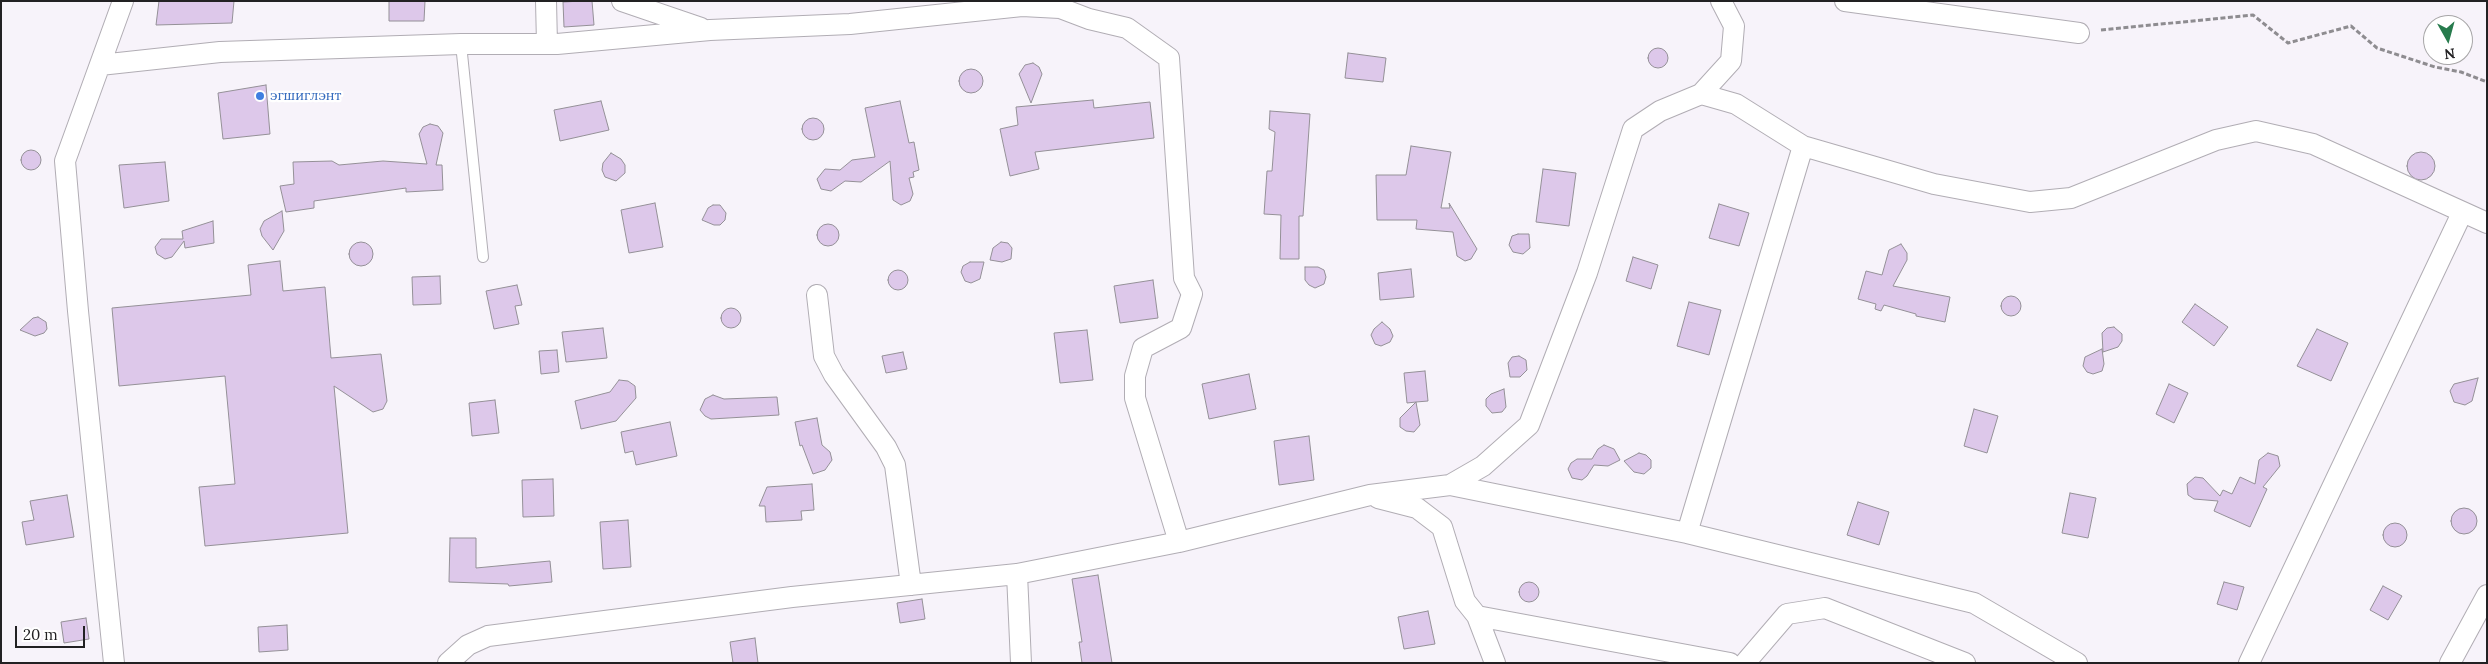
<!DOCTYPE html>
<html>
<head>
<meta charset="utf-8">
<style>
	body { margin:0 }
	#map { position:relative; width:2488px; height:664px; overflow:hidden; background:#f7f3fa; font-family:Lora,serif }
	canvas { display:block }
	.frame { position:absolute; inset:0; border:2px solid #222123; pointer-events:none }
	.north { position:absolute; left:2423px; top:15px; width:50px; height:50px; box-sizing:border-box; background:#fff; border:1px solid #a7a6a7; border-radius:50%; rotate:173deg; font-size:14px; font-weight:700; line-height:20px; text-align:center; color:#222123 }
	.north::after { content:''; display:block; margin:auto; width:18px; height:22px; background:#277b4d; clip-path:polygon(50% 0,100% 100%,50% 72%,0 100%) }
	.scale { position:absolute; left:15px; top:626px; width:70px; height:22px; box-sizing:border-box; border:2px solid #222123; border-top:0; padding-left:6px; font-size:15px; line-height:18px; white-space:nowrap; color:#222123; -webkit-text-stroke:4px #fff; paint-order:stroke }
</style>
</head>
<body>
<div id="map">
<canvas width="2488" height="664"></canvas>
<div class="frame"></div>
<div class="north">N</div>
<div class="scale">20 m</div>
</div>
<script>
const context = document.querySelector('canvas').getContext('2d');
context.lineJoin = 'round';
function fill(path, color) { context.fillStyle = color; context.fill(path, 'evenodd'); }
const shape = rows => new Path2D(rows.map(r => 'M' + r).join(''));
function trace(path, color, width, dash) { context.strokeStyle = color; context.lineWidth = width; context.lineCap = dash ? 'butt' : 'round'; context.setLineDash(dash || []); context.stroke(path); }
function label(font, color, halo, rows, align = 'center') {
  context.font = font + ' Lora,serif'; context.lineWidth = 4.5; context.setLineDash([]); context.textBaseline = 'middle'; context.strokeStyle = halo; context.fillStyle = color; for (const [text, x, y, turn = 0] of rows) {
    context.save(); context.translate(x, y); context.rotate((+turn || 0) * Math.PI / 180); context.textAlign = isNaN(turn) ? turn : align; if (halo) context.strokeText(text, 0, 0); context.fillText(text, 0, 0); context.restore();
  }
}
const building = shape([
	[159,1,234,1,232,23,156,25,159,1],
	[389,1,425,1,424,21,389,21,389,1],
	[582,1,592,1,594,25,564,27,563,2,582,1],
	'1648 58a10 10 0 1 1 20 0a10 10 0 1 1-20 0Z',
	[1348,53,1386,58,1383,82,1345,78,1348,53],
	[1033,63,1039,67,1042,74,1031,103,1019,74,1025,65,1033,63],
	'959 81a12 12 0 1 1 24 0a12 12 0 1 1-24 0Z',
	[266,85,270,134,223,139,218,93,266,85],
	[1093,100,1094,108,1150,102,1154,138,1035,152,1039,169,1010,176,1000,129,1018,125,1016,107,1093,100],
	[601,101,609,130,560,141,554,110,601,101],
	[900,101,909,143,914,142,919,170,913,172,914,177,909,178,913,194,910,201,901,205,893,200,890,161,861,182,845,181,831,191,821,189,817,179,825,169,840,170,852,160,875,157,865,108,900,101],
	[1270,111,1310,114,1303,216,1299,216,1299,259,1280,259,1281,215,1264,214,1267,171,1272,171,1275,132,1269,129,1270,111],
	'802 129a11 11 0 1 1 22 0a11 11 0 1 1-22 0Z',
	[430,124,438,126,443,133,436,165,442,165,443,190,406,192,406,188,314,201,314,208,286,212,280,186,294,184,293,162,332,161,339,165,383,161,427,164,419,134,423,127,430,124],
	[1411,146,1451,152,1441,208,1450,208,1449,203,1477,249,1471,259,1465,261,1457,256,1453,232,1416,229,1417,220,1377,220,1376,175,1406,175,1411,146],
	'21 160a10 10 0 1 1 20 0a10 10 0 1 1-20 0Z',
	'2407 166a14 14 0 1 1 28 0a14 14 0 1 1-28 0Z',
	[611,153,621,159,625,165,625,173,616,181,605,177,602,170,603,163,611,153],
	[165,162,169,201,124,208,119,165,165,162],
	[1543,169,1576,173,1569,226,1536,222,1543,169],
	[655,203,663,247,629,253,621,210,655,203],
	[1719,204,1749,213,1739,246,1709,238,1719,204],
	[713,205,720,205,726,213,725,220,720,225,714,225,702,220,708,208,713,205],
	[282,211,284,231,273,250,262,236,260,229,264,221,282,211],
	[213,221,214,243,185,248,184,241,172,257,165,259,157,254,155,247,161,239,183,239,182,231,213,221],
	'817 235a11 11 0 1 1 22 0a11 11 0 1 1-22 0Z',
	[1518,234,1529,234,1530,248,1523,254,1513,252,1509,245,1512,236,1518,234],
	[1001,242,1008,243,1012,248,1011,259,1002,262,990,260,993,248,1001,242],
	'349 254a12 12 0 1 1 24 0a12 12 0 1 1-24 0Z',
	[1901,244,1907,253,1907,260,1893,286,1950,297,1945,322,1916,316,1916,314,1884,305,1881,311,1875,309,1876,304,1858,299,1866,271,1882,275,1889,250,1901,244],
	[1633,257,1658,265,1651,289,1626,281,1633,257],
	[280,261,283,291,325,287,331,358,381,354,387,401,383,409,373,412,334,386,348,533,205,546,199,487,235,484,225,376,119,386,112,308,251,295,248,265,280,261],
	[970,262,984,262,980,279,971,283,965,281,961,272,963,266,970,262],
	[1305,267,1318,267,1324,270,1326,277,1324,284,1315,288,1309,285,1305,280,1305,267],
	[1411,269,1414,297,1380,300,1378,273,1411,269],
	'888 280a10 10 0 1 1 20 0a10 10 0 1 1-20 0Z',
	[440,276,441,304,413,305,412,277,440,276],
	[1153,280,1158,318,1120,323,1114,286,1153,280],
	[517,285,522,305,515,306,519,324,494,329,486,291,517,285],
	'2001 306a10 10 0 1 1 20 0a10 10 0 1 1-20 0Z',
	[1689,302,1721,310,1709,355,1677,346,1689,302],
	[2195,304,2228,327,2214,346,2182,322,2195,304],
	'721 318a10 10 0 1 1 20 0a10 10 0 1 1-20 0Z',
	[38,317,46,322,47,329,44,333,35,336,20,330,33,318,38,317],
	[1382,322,1390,329,1393,336,1390,342,1381,346,1375,344,1371,335,1374,329,1382,322],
	[2114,327,2122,334,2122,341,2118,347,2103,352,2102,333,2107,328,2114,327],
	[603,328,607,358,566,362,562,332,603,328],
	[2317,329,2348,343,2331,381,2297,366,2317,329],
	[1087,330,1093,380,1060,383,1054,333,1087,330],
	[2102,349,2104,364,2102,371,2093,374,2087,372,2083,366,2085,357,2102,349],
	[557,350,559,372,541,374,539,351,557,350],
	[903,352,907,369,886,373,882,356,903,352],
	[1519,356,1526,360,1527,370,1520,377,1510,377,1508,363,1512,357,1519,356],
	[1425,371,1428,401,1416,402,1420,425,1414,432,1406,431,1400,427,1400,418,1416,402,1407,403,1404,373,1425,371],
	[1249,374,1256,409,1209,419,1202,384,1249,374],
	[2478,378,2472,401,2465,405,2454,402,2450,391,2454,384,2478,378],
	[619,380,628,381,635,386,636,398,616,421,581,429,575,401,610,392,619,380],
	[2169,384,2188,393,2174,423,2156,414,2169,384],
	[1504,389,1506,407,1502,412,1492,413,1486,406,1486,399,1491,394,1504,389],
	[713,395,724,399,777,397,779,415,711,419,705,416,700,410,705,399,713,395],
	[495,400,499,433,472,436,469,403,495,400],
	[1974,409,1998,416,1987,453,1964,446,1974,409],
	[817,418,822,445,830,452,832,460,825,470,813,474,802,445,800,446,795,422,817,418],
	[670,422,677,456,636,465,633,451,625,453,621,432,670,422],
	[1309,436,1314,480,1279,485,1274,441,1309,436],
	[1604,445,1614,449,1620,460,1608,466,1594,465,1587,476,1582,480,1572,478,1568,469,1571,463,1577,459,1592,459,1598,449,1604,445],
	[1639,453,1646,455,1651,460,1651,468,1644,474,1634,472,1624,461,1639,453],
	[2268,453,2278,456,2280,466,2263,487,2267,489,2250,527,2214,511,2218,501,2194,499,2188,495,2187,484,2195,477,2203,478,2220,496,2223,490,2232,494,2240,477,2255,484,2259,460,2268,453],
	[553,479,554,516,523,517,522,480,553,479],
	[812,484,814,510,801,511,802,520,766,522,765,506,759,506,767,487,812,484],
	[2070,493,2096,498,2088,538,2062,533,2070,493],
	[67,495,74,537,26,545,22,522,34,520,30,501,67,495],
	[1858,502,1889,512,1879,545,1847,535,1858,502],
	'2451 521a13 13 0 1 1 26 0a13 13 0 1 1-26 0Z',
	[628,520,631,567,603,569,600,522,628,520],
	'2383 535a12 12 0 1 1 24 0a12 12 0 1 1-24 0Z',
	[450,538,476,538,476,568,550,561,552,582,509,586,508,584,449,582,450,538],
	[1098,575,1112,663,1082,663,1079,642,1082,642,1072,579,1098,575],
	'1519 592a10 10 0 1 1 20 0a10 10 0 1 1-20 0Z',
	[2224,582,2244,587,2237,610,2217,604,2224,582],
	[2383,586,2402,596,2388,620,2370,610,2383,586],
	[922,599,925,619,900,623,897,603,922,599],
	[1428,611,1435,644,1404,649,1398,617,1428,611],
	[86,618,89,639,64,643,61,622,86,618],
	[287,625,288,650,259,652,258,627,287,625],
	[755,638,758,663,733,663,730,642,755,638]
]);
fill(building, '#ddc8ea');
trace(building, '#949097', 1);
const service = shape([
	[461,44,483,257]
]);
const minor = shape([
	[546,1,547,44],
	[622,1,701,28],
	[1845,1,2079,33],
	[100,65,220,52,461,44,557,44,710,30,850,24,1022,6,1060,8,1089,19,1127,28,1169,58,1184,278,1192,294,1181,328,1143,348,1135,376,1135,398,1179,542],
	[1701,94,1731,61,1734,26,1721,1],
	[817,295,824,356,834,375,886,447,895,465,911,585],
	[1450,485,1483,466,1529,425,1587,273,1633,129,1660,111,1701,94,1736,104,1803,146,1934,184,2030,202,2071,198,2216,140,2256,131,2313,144,2487,223],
	[1378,498,1417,508,1442,527,1465,601,1477,616,1495,663],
	[1687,533,1803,146],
	[1017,574,1021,663],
	[1477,616,1730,663],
	[114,663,78,311,65,161,123,1],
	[448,663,468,645,488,636,792,597,1017,574,1179,542,1370,495,1450,485,1687,533,1974,603,2077,663],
	[1745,663,1787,614,1825,608,1965,663],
	[2249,663,2462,213],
	[2450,663,2487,595]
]);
trace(service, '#b1adb4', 12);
trace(minor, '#b1adb4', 22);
trace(shape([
	[2101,30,2253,15,2288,43,2351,26,2377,48,2435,67,2461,72,2487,82]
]), '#8e8c90', 3, [5, 2.5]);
trace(service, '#fff', 10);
trace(minor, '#fff', 20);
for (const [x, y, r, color] of [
	[260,96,5,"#3f7fe0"]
]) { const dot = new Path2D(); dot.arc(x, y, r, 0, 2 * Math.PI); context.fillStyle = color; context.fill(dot); trace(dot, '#fff', 2); }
label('14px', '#366cbe', '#fff', [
	["эгшиглэнт",270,96]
], 'left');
</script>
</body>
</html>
